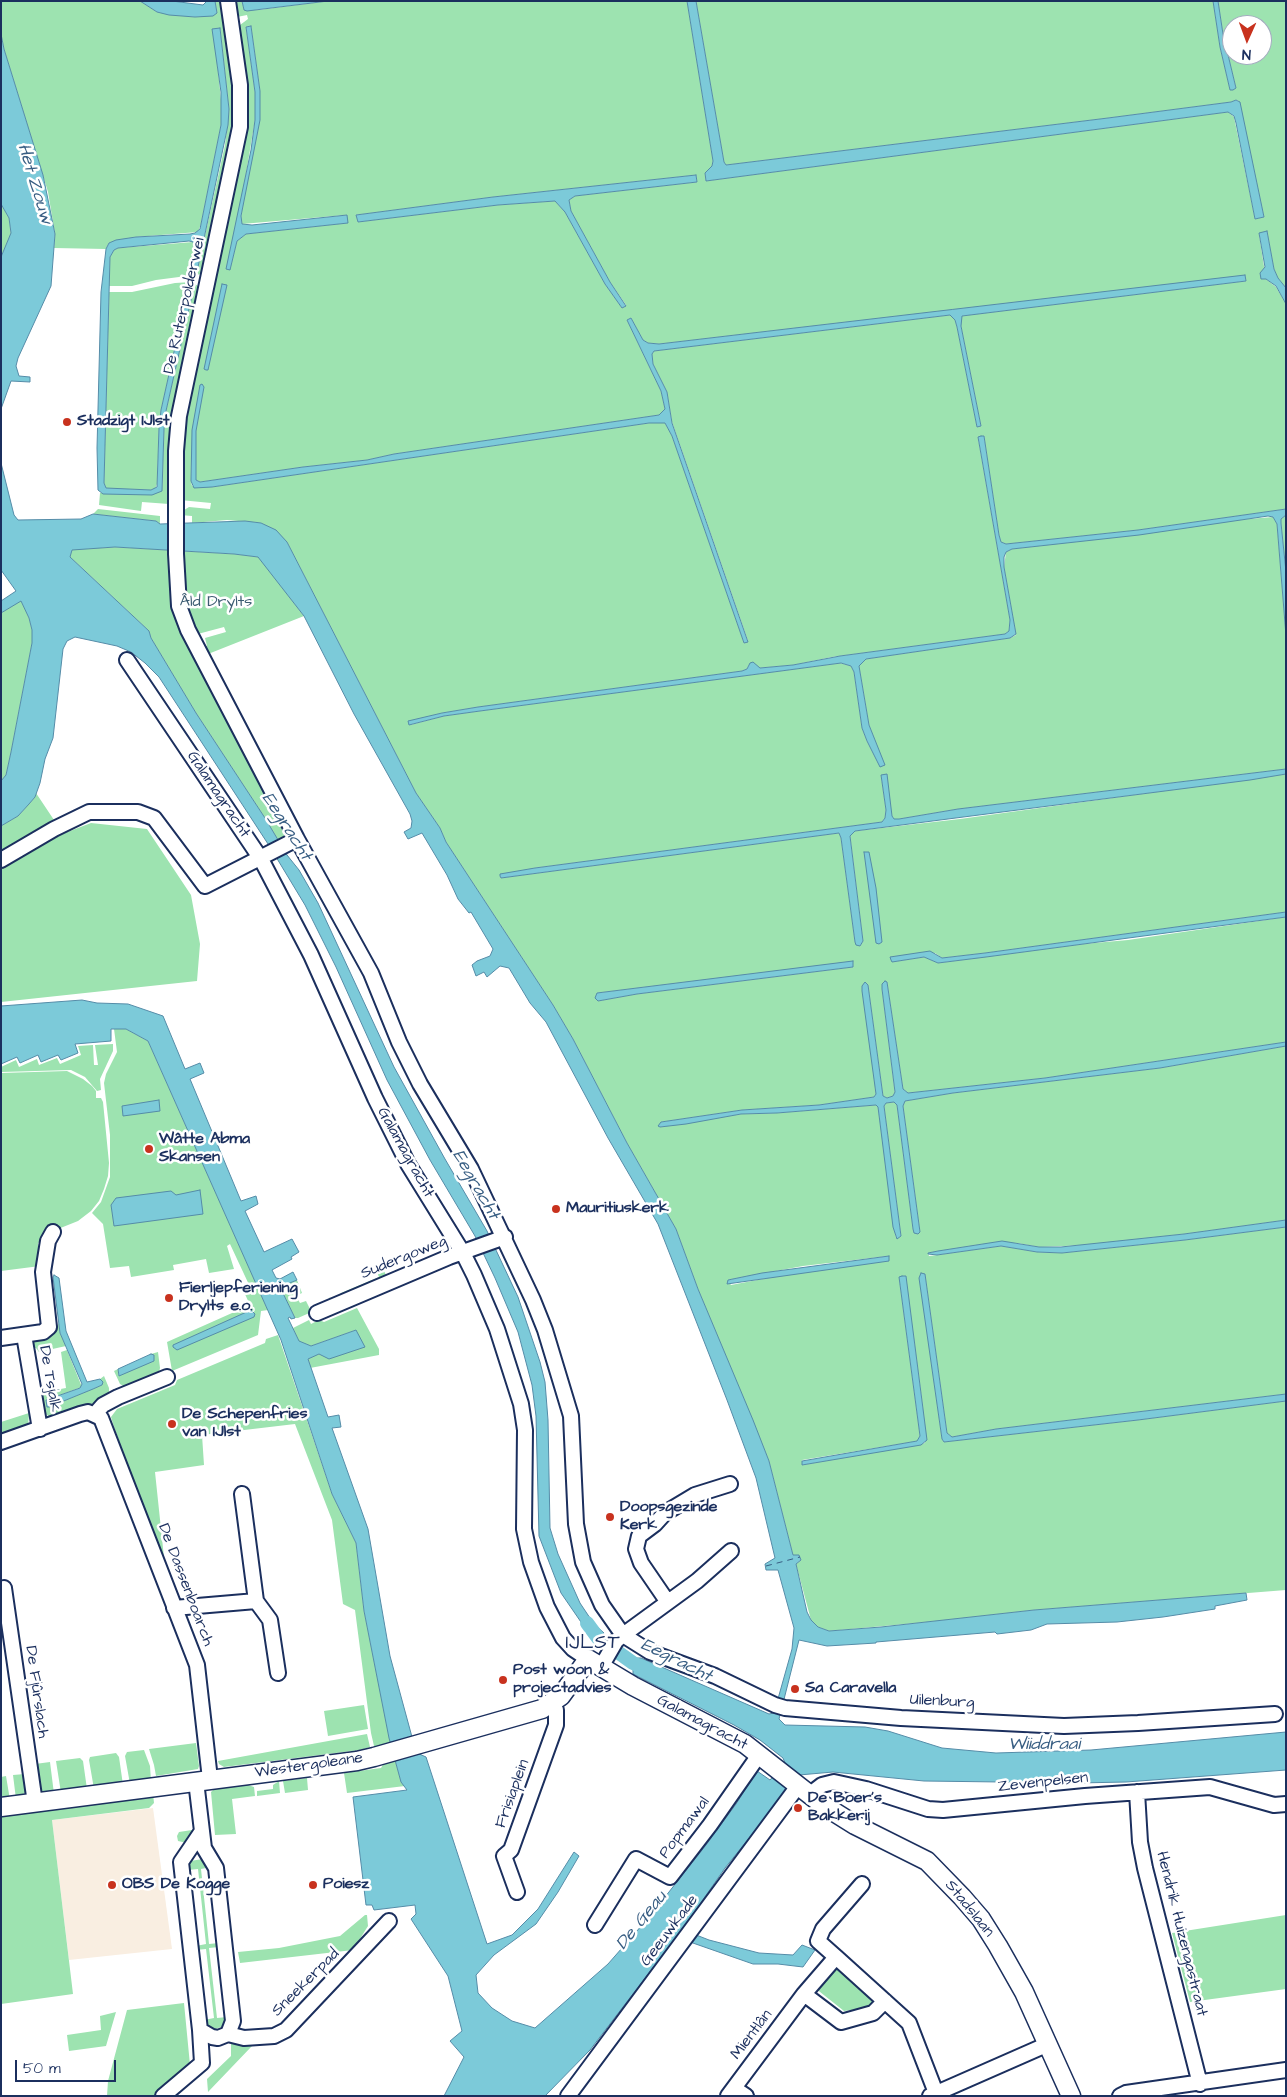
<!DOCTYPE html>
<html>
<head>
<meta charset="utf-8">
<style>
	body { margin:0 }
	#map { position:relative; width:1287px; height:2097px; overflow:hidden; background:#fff; font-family:"Architects Daughter",sans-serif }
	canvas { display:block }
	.frame { position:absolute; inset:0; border:2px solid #1b2f5e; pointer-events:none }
	.north { position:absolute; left:1222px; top:15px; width:50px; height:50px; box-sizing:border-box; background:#fff; border:1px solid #a4acbf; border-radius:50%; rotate:182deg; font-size:14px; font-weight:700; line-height:20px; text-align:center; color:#1b2f5e }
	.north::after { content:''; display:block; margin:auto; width:18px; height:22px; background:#c8321e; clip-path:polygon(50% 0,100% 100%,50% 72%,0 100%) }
	.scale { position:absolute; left:15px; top:2060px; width:101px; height:22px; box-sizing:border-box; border:2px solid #1b2f5e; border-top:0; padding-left:6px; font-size:15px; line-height:18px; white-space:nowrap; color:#1b2f5e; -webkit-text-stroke:4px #fff; paint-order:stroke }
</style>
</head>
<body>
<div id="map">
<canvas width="1287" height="2097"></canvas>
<div class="frame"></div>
<div class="north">N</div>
<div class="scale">50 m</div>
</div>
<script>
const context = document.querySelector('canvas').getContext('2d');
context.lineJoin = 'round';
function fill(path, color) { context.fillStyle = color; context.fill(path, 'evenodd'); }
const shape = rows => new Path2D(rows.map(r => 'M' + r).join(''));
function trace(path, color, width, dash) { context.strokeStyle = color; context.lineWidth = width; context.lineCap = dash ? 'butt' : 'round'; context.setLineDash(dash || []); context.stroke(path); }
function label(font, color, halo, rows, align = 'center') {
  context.font = font + ' "Architects Daughter",sans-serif'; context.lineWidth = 5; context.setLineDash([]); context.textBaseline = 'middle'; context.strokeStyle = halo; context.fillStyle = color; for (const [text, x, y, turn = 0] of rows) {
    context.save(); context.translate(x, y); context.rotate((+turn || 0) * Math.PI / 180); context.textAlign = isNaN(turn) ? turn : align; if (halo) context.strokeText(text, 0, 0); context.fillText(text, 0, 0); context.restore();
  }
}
fill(shape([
	[153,1808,172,1949,69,1960,52,1820]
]), '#f9eee1');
fill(shape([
	[1,1,140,1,157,12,195,17,217,13,215,1,225,1,238,114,202,274,156,280,132,286,109,286,110,257,114,250,118,248,193,242,196,247,193,266,198,267,225,145,229,109,220,28,217,61,222,109,221,125,201,224,198,232,136,237,109,243,106,249,54,248,55,234,48,192,4,49,1,34],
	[232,1,242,1,244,10,258,10,328,1,687,1,713,161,712,166,705,173,706,181,1228,112,1234,117,1255,219,1264,217,1238,100,1236,100,1231,102,1108,118,726,165,724,162,696,1,1213,1,1220,47,1230,90,1236,88,1223,34,1218,1,1286,1,1286,288,1278,278,1274,269,1267,232,1259,234,1266,279,1276,287,1286,304,1286,509,1138,530,1006,544,1001,542,999,535,984,436,981,436,978,438,1010,620,1009,631,1005,634,832,657,793,665,760,668,749,665,747,669,742,671,478,707,442,713,408,722,410,725,444,716,480,711,840,663,851,666,854,672,862,728,867,741,880,766,884,765,869,725,859,666,866,659,1010,638,1016,635,1004,567,1006,552,1012,549,1179,529,1224,521,1273,517,1277,524,1286,636,1286,769,958,809,899,819,894,819,892,816,881,776,886,810,885,818,882,822,535,868,500,876,501,878,839,833,841,838,855,942,860,946,863,941,850,835,855,831,960,819,1286,774,1286,912,985,953,942,958,935,953,892,962,924,957,938,963,1083,944,1128,940,1286,917,1286,1042,1045,1078,908,1093,903,1089,887,982,885,982,882,989,895,1093,893,1096,887,1098,883,1096,868,985,876,1094,874,1097,819,1105,742,1110,661,1122,660,1127,741,1114,777,1113,876,1105,878,1107,896,1237,898,1238,901,1236,884,1106,886,1103,894,1102,897,1105,913,1229,918,1234,920,1232,903,1106,905,1101,953,1093,1160,1068,1286,1046,1286,1220,1184,1234,1089,1245,1039,1247,1017,1243,984,1244,928,1253,929,1256,937,1255,1001,1246,1037,1252,1062,1253,1185,1240,1286,1227,1286,1394,996,1429,952,1437,947,1433,925,1274,931,1359,942,1439,944,1442,1138,1420,1286,1401,1286,1590,1034,1610,939,1621,829,1631,818,1627,811,1620,796,1564,801,1560,799,1555,793,1555,769,1461,698,1289,676,1229,627,1143,573,1039,553,1005,446,842,440,828,416,793,287,542,261,523,227,520,192,523,192,516,180,515,181,512,189,507,210,509,211,503,180,500,181,436,242,142,236,28,248,19,247,15,237,17],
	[1232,25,1262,25,1262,55,1232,55],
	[251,26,260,91,241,216,242,224,346,215,347,223,246,234,237,241,230,269,255,120,255,92,246,27],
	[696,175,697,182,575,196,569,200,571,211,610,282,626,305,622,308,605,284,565,212,555,201,498,205,358,222,356,215,493,197],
	[1245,276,1246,281,961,316,961,326,981,426,977,427,957,327,955,320,950,315,654,351,652,354,653,364,667,392,672,422,748,641,744,643,672,436,665,423,649,423,212,487,192,486,191,481,191,467,202,384,196,430,196,480,200,482,303,467,367,460,394,454,659,415,665,409,661,391,627,320,631,318,643,340,648,343,659,344],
	[853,962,853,967,637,994,598,1001,597,993],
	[889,1256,855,1265,804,1271,731,1285,728,1280,803,1266],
	[899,1277,914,1341,922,1400,925,1443,802,1465,802,1460,918,1441,920,1436],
	[1,204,9,218,11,234,1,257],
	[192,282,201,288,169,504,142,502,141,511,99,505,100,493,162,491,164,429,166,411,193,291,188,290,161,410,159,428,157,484,155,489,151,490,110,489,106,488,104,483,109,292,132,292,175,283],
	[98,509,160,516,160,524,156,521,93,514],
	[1286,515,1286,572,1281,523,1281,519],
	[115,547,172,550,173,590,286,829,284,839,279,842,265,818,196,713,151,638,149,631,70,557,72,549],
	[181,551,234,554,259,557,304,616,203,656,201,648,207,646,205,638,226,632,224,627,194,635,195,626,188,608,183,607],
	[21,600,29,618,32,630,32,643,11,752,6,775,1,781,1,613],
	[36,793,58,826,1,858,1,826,18,816,35,797],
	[91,823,147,829,191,895,200,944,197,981,1,1002,1,866,49,839],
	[114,1029,126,1029,148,1041,268,1310,261,1311,258,1335,172,1371,167,1342,250,1305,244,1292,251,1289,230,1244,227,1246,234,1269,209,1273,206,1259,173,1265,174,1270,131,1277,129,1266,110,1268,103,1224,92,1213,101,1202,110,1177,110,1135,104,1083,106,1074,117,1052],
	[113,1044,113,1051,100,1079,101,1090,97,1091,85,1077,71,1070,1,1072,1,1067,16,1060,19,1067,37,1059,39,1065,57,1058,60,1064,81,1055,78,1046,93,1045,94,1065,98,1065,95,1045],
	[67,1071,83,1079,92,1086,96,1091,96,1098,101,1098,103,1102,109,1163,108,1176,104,1189,99,1201,91,1211,78,1221,53,1231,46,1239,38,1243,40,1266,1,1271,1,1073],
	[378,1267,383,1269,387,1277,341,1298,339,1295,341,1293,379,1277,375,1268],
	[297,1280,302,1293,296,1296,300,1303,306,1301,310,1309,318,1303,321,1304,328,1301,330,1297,332,1303,298,1318,295,1318,280,1287],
	[357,1308,379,1349,379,1355,310,1368,308,1358,319,1354,356,1330,311,1346,299,1342,293,1328,309,1320,311,1324,319,1320,324,1322],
	[59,1323,60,1333,66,1346,39,1352,36,1348,32,1348,34,1342,51,1335],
	[278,1335,332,1494,356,1543,364,1611,391,1744,381,1747,374,1746,371,1733,355,1610,343,1604,332,1520,295,1424,202,1435,204,1465,155,1472,165,1567,114,1427,111,1417,117,1409,175,1385,177,1380,265,1343,266,1339],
	[67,1350,82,1387,46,1400,49,1407,102,1385,100,1379,104,1376,109,1388,109,1393,106,1398,57,1418,52,1418,44,1413,41,1403,41,1396,44,1392,66,1388,61,1352],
	[158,1352,160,1368,158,1376,125,1387,120,1384,114,1371,118,1369,119,1376,154,1355,151,1354],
	[29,1413,28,1427,1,1437,1,1422],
	[364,1705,368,1729,328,1736,324,1711],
	[367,1734,370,1747,360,1750,224,1767,219,1764,218,1761],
	[196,1743,199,1766,198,1769,156,1776,154,1765,149,1749],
	[144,1750,150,1766,151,1781,130,1784,125,1756,127,1752],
	[116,1753,119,1757,123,1785,94,1789,89,1760,90,1757],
	[80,1758,83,1761,87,1789,61,1793,56,1761],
	[395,1760,401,1781,405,1786,347,1793,344,1773,381,1768,384,1763],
	[50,1762,54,1794,44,1793,39,1787,35,1764],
	[25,1774,26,1792,16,1799,13,1775],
	[6,1776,10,1800,1,1801,1,1777],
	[307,1778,308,1790,285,1793,283,1781],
	[279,1781,280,1793,257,1796,257,1791,273,1789,273,1785],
	[248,1785,254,1787,255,1796,232,1799,236,1834,215,1835,211,1792,214,1789],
	[153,1793,154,1803,149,1808,52,1820,73,1994,1,2004,1,1813],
	[192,1830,194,1831,187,1843,178,1841,177,1836,179,1832],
	[203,1859,211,1867,201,1869,209,1944,219,1943,219,1947,209,1948,217,2018,227,2017,224,2026,215,2029,208,2027,204,2020,214,2018,206,1949,196,1950,196,1946,206,1944,198,1869,188,1870,190,1861],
	[365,1915,367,1915,368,1926,353,1950,240,1963,238,1952,279,1948,340,1936],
	[1286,1915,1286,1989,1190,2002,1172,1933],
	[839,1963,876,2002,860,2009,844,2011,815,1988],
	[184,2003,190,2065,154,2096,107,2096,108,2081,127,2010],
	[116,2012,106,2046,69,2051,67,2035,101,2030,100,2016],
	[248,2042,252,2046,208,2092,207,2079,231,2056,231,2043]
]), '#9de3b0');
const water = shape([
	[140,1,172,1,203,5,207,1,215,1,217,13,213,16,195,17,169,15,157,12,140,1],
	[242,1,328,1,247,11,244,10,242,1],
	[687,1,696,1,724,162,726,165,1108,118,1231,102,1236,100,1240,102,1264,217,1255,219,1236,123,1234,116,1228,112,706,181,705,173,712,166,713,161,687,1],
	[1213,1,1218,1,1223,34,1236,88,1233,90,1230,90,1220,47,1213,1],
	[251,26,260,91,260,120,241,216,242,224,252,225,347,215,348,223,246,234,237,241,230,270,226,269,251,150,255,120,255,92,246,27,251,26],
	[220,28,229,109,228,125,198,267,192,266,196,247,193,242,189,241,118,248,114,250,110,257,104,483,106,488,151,490,157,487,159,428,161,410,188,289,193,291,166,411,164,429,162,491,152,495,103,494,98,490,97,448,101,292,106,249,109,243,116,240,136,237,190,234,195,233,200,229,221,125,221,92,212,29,220,28],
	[1,34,4,49,43,175,55,234,51,286,18,358,16,366,19,376,30,377,30,382,11,381,1,409,1,257,11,233,9,218,1,204,1,34],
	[696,175,697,182,575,196,569,200,571,211,610,282,626,306,622,308,605,284,565,212,555,201,498,205,358,222,356,215,493,197,696,175],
	[1267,231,1274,269,1278,278,1286,288,1286,304,1276,286,1266,279,1261,279,1260,273,1265,267,1259,233,1267,231],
	[1245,275,1246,281,962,316,961,326,981,426,977,427,957,327,955,320,950,315,654,351,652,354,653,364,667,392,672,423,748,642,744,643,672,436,665,423,649,423,212,487,194,488,191,481,192,430,200,385,202,384,204,387,196,431,196,480,200,482,303,467,367,460,394,454,659,415,665,409,661,391,627,320,631,318,643,340,648,343,659,344,1245,275],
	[222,284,227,285,208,370,206,370,204,369,222,284],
	[981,436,984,436,999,535,1001,542,1006,544,1138,530,1286,509,1286,515,1281,519,1281,523,1286,572,1286,636,1277,524,1273,517,1268,516,1139,535,1012,549,1006,552,1004,557,1004,567,1016,634,1010,638,866,659,859,666,869,725,885,765,880,767,867,741,862,728,854,672,851,666,841,663,480,711,444,716,409,725,408,721,442,713,478,707,742,671,747,669,750,663,753,662,760,668,793,665,840,656,1005,634,1009,631,1010,620,978,437,981,436],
	[1,463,14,515,18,520,81,519,93,514,156,521,160,524,245,521,261,523,276,530,287,542,416,793,440,828,446,842,553,1005,573,1039,627,1143,676,1229,698,1289,753,1420,769,1461,793,1555,799,1555,801,1560,796,1564,807,1612,811,1620,818,1627,829,1631,881,1627,1034,1610,1246,1593,1247,1600,1215,1606,1215,1609,1163,1617,1117,1622,1047,1624,1031,1630,997,1634,995,1632,876,1642,876,1643,827,1646,799,1640,779,1719,785,1725,865,1727,888,1731,942,1748,996,1753,1091,1750,1286,1732,1286,1770,1126,1782,1078,1783,924,1781,833,1772,799,1775,786,1791,789,1794,754,1832,725,1868,684,1927,686,1931,709,1940,759,1953,793,1955,802,1945,815,1950,803,1967,778,1964,753,1964,690,1942,675,1939,590,2050,545,2096,444,2096,464,2057,450,2041,462,2031,448,1976,411,1919,416,1914,415,1905,374,1910,372,1905,366,1905,353,1797,407,1790,401,1782,389,1738,364,1611,356,1543,332,1494,281,1340,148,1041,126,1029,111,1029,111,1041,75,1044,78,1053,61,1060,58,1055,41,1062,38,1055,20,1063,17,1057,1,1064,1,1006,82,1000,97,1003,128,1004,163,1016,185,1069,200,1063,204,1073,190,1079,241,1201,256,1196,258,1204,245,1211,264,1252,292,1239,299,1252,291,1257,292,1259,272,1270,276,1278,280,1279,293,1272,297,1280,280,1287,295,1318,291,1319,290,1317,288,1318,299,1341,311,1346,356,1330,365,1347,329,1359,319,1354,308,1359,328,1417,339,1415,341,1427,332,1428,368,1529,390,1656,412,1737,417,1753,426,1757,487,1944,512,1935,538,1909,574,1852,579,1856,558,1892,536,1924,494,1955,476,1975,478,1993,492,2008,512,2021,535,2028,608,1964,650,1916,706,1845,736,1804,757,1771,770,1780,785,1763,783,1758,760,1740,734,1725,633,1674,633,1663,636,1658,641,1658,769,1714,774,1713,792,1649,794,1628,778,1570,766,1570,765,1564,775,1558,756,1478,727,1400,658,1224,608,1138,546,1022,530,1003,509,968,500,966,487,977,484,972,476,976,472,965,477,961,490,956,493,949,471,912,469,913,458,899,447,875,422,833,408,839,404,832,411,828,412,821,410,814,354,714,304,616,258,557,234,554,115,547,72,550,70,557,149,631,151,638,196,713,265,818,287,855,299,870,318,903,394,1067,445,1159,487,1231,518,1297,540,1362,545,1382,548,1420,550,1528,558,1554,580,1603,594,1624,604,1633,594,1641,561,1593,539,1536,536,1416,532,1385,518,1332,495,1278,475,1236,430,1160,387,1080,336,967,305,905,270,847,159,677,145,663,131,652,117,646,75,637,67,641,63,649,53,738,45,759,40,783,35,797,29,804,18,816,1,826,1,781,6,775,11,752,32,643,32,630,29,618,21,601,1,613,1,601,16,591,1,570,1,463],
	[1286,769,1286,774,1250,780,855,831,850,836,863,941,860,946,856,945,855,942,841,838,839,833,501,878,500,876,500,874,535,868,882,822,885,818,886,810,881,775,887,774,892,816,894,819,899,819,958,809,1286,769],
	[864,852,869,852,876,888,882,942,879,944,876,943,864,852],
	[1286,912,1286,917,986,957,938,963,924,957,892,962,891,960,890,957,930,951,942,958,985,953,1286,912],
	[853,961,853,967,637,994,598,1001,595,998,597,993,853,961],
	[885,981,887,982,903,1089,908,1093,1045,1078,1286,1042,1286,1046,1160,1068,953,1093,905,1101,903,1106,920,1232,918,1234,914,1233,913,1229,897,1105,894,1102,886,1103,884,1106,901,1236,897,1239,893,1227,878,1107,876,1105,777,1113,741,1114,686,1124,660,1127,658,1126,661,1122,742,1110,819,1105,874,1097,876,1094,862,991,862,986,865,982,868,985,883,1096,887,1098,893,1096,895,1092,882,989,882,984,885,981],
	[159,1100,160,1111,123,1116,122,1106,159,1100],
	[200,1190,203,1214,114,1226,111,1205,116,1198,171,1191,176,1195,200,1190],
	[1286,1220,1286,1227,1185,1240,1062,1253,1037,1252,1001,1246,937,1255,928,1254,928,1253,938,1251,1002,1241,1039,1247,1061,1247,1184,1234,1286,1220],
	[889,1256,889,1261,727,1284,728,1280,762,1273,889,1256],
	[921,1273,925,1274,947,1433,952,1437,996,1429,1286,1394,1286,1401,1138,1420,944,1442,942,1439,919,1278,921,1273],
	[54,1275,59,1278,66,1331,87,1382,100,1379,103,1382,102,1385,93,1389,49,1407,47,1407,46,1400,80,1388,82,1384,60,1333,53,1277,54,1275],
	[902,1276,906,1276,927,1440,921,1445,802,1465,802,1461,917,1441,920,1436,899,1277,902,1276],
	[251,1310,255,1314,254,1317,177,1350,173,1347,173,1345,251,1310],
	[151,1354,154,1355,154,1361,119,1376,118,1369,151,1354]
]);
fill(water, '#7ccad9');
trace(water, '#558ca8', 1);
trace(shape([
	[587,1623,598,1638,633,1663,650,1671]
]), '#7ccad9', 14);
trace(shape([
	[766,1566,800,1557]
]), '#385e83', 1, [6, 5]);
const minor = shape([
	[228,1,240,85,240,127,179,416,176,451,176,554,179,606,188,630,297,839,371,973,399,1042,420,1084,471,1169,533,1300,545,1330,571,1416,576,1524,583,1562,602,1605,623,1635,650,1652,715,1676,775,1705,785,1708,901,1718,1064,1726,1138,1723,1275,1714],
	[127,660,261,859,311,955,375,1098,408,1164,463,1253,474,1275,497,1329,521,1404,525,1430,524,1529,531,1562,547,1607,563,1638,573,1649,588,1659],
	[1,860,54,829,89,812,138,812,154,818,205,886,297,839],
	[317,1313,449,1257,505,1237],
	[24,1335,40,1429],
	[1,1338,43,1332,49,1327,43,1272,48,1241,53,1232],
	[95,1414,103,1405,118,1397,167,1377],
	[1,1442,80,1414,88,1412,101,1418,197,1665,210,1779],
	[242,1494,256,1601,270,1620,278,1673],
	[1,1589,4,1588,35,1803],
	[667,1601,641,1563,636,1549,639,1536,655,1524,665,1513,695,1495,730,1484],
	[174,1608,256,1601],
	[601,1667,616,1641,623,1635,697,1581,731,1551],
	[196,1781,204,1848,216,1868,233,2021,228,2034],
	[1137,1792,1140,1842,1145,1868,1200,2084],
	[809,1795,822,1785,834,1782,866,1789,928,1809,943,1810,1085,1796,1210,1787,1274,1805,1286,1804],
	[517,1892,504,1856,511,1850,556,1725,556,1710,552,1704],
	[595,1925,636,1859,670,1877,710,1825,759,1755],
	[836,1957,909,2023,936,2093],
	[804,1994,841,2022,873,2013,885,2001],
	[200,2030,181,1862,202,1831],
	[734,2088,746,2096],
	[163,2096,202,2063,200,2030,212,2037,218,2038,228,2034,244,2038,274,2036,286,2030,389,1921],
	[568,2096,798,1786],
	[728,2096,804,1994,836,1957,818,1941,823,1929,862,1884],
	[930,2096,1046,2045],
	[1120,2096,1126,2093,1286,2070]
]);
const tertiary = shape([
	[1,1807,357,1761,374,1757,542,1709,561,1696,588,1659,633,1686,745,1744,823,1805,855,1825,927,1861,962,1897,981,1919,998,1946,1024,1992,1071,2096]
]);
trace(minor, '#1b2f5e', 18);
trace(tertiary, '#1b2f5e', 21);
trace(minor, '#fff', 14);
trace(tertiary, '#fff', 18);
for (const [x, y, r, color] of [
	[67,422,5,"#c8321e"],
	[149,1149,5,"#c8321e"],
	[556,1209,5,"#c8321e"],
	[169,1298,5,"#c8321e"],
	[172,1424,5,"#c8321e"],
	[610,1517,5,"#c8321e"],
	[503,1680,5,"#c8321e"],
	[795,1689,5,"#c8321e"],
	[798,1808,5,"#c8321e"],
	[112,1885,5,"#c8321e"],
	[313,1885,5,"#c8321e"]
]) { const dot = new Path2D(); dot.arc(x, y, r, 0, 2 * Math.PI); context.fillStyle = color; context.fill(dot); trace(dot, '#fff', 2); }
label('16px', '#1b2f5e', '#fff', [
	["De Ruterpolderwei",185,306,-77],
	["Galamagracht",218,795,56],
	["Galamagracht",405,1153,61],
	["Sudergoweg",404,1258,-22],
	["De Tsjalk",49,1379,80],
	["De Dassenboarch",185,1585,69],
	["De Fjûrslach",36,1692,82],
	["Uilenburg",942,1702,3],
	["Galamagracht",702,1723,28],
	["Westergoleane",309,1766,-8],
	["Zevenpelsen",1043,1783,-6],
	["Frisiaplein",513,1794,-70],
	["Popmawal",685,1828,-53],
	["Stadslaan",969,1909,51],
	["Geeuwkade",670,1931,-53],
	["Hendrik Huizengastraat",1181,1934,76],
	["Sneekerpad",306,1983,-45],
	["Mientlân",752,2035,-53]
]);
label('bold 16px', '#1b2f5e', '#fff', [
	["Stadzigt IJlst",77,422],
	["Wâtte Abma",159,1140],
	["Skansen",159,1158],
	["Mauritiuskerk",566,1209],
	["Fierljepferiening",179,1289],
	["Drylts e.o.",179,1307],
	["De Schepenfries",182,1415],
	["van IJlst",182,1433],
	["Doopsgezinde",620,1508],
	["Kerk",620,1526],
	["Post woon &",513,1671],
	["projectadvies",513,1689],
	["Sa Caravella",805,1689],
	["De Boer's",808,1799],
	["Bakkerij",808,1817],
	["OBS De Kogge",122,1885],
	["Poiesz",323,1885]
], 'left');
label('16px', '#3c5c72', '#fff', [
	["Âld Drylts",216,603]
]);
label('italic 18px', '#385e83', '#fff', [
	["Het Zouw",34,184,73],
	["Eegracht",286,827,57],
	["Eegracht",475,1185,60],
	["Eegracht",676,1661,26],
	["Wiiddraai",1044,1745],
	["De Geau",642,1921,-51]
]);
context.letterSpacing = '1px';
label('19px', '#1b2f5e', '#fff', [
	["IJLST",593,1644]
]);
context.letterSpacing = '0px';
</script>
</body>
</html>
